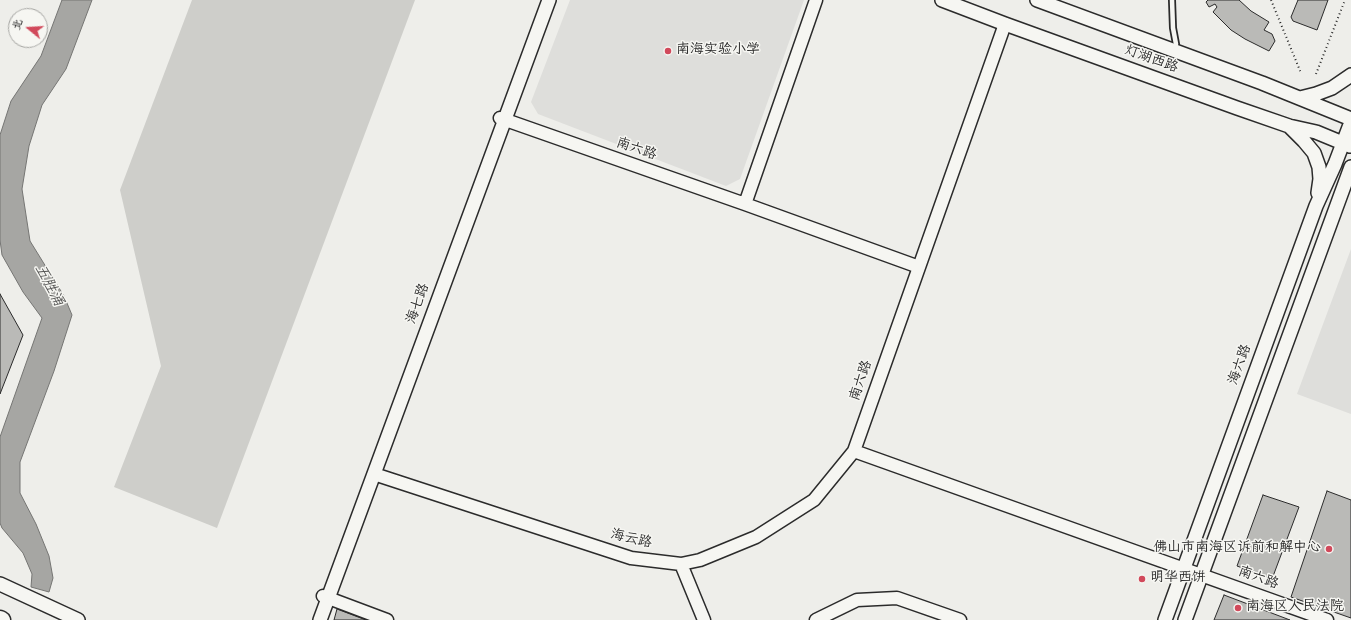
<!DOCTYPE html>
<html>
<head>
<meta charset="utf-8">
<style>
	body { margin:0 }
	#map { position:relative; width:1351px; height:620px; overflow:hidden; background:#eeeeea; font-family:Kalam,"LXGW WenKai TC",sans-serif }
	canvas { display:block }
	.north { position:absolute; left:8px; top:8px; width:40px; height:40px; box-sizing:border-box; background:#f6f6f2; border:1px solid #a5a5a2; border-radius:50%; rotate:288deg; font-size:11px; font-weight:700; line-height:16px; text-align:center; color:#2b2b2b }
	.north::after { content:''; display:block; margin:auto; width:14px; height:18px; background:#d1495b; clip-path:polygon(50% 0,100% 100%,50% 72%,0 100%) }
</style>
</head>
<body>
<div id="map">
<canvas width="1351" height="620"></canvas>
<div class="north">北</div>
</div>
<script>
const context = document.querySelector('canvas').getContext('2d');
context.lineJoin = 'round';
function fill(path, color) { context.fillStyle = color; context.fill(path, 'evenodd'); }
const shape = rows => new Path2D(rows.map(r => 'M' + r).join(''));
function trace(path, color, width, dash) { context.strokeStyle = color; context.lineWidth = width; context.lineCap = dash ? 'butt' : 'round'; context.setLineDash(dash || []); context.stroke(path); }
function label(font, color, halo, rows, align = 'center') {
  context.font = font + ' Kalam,"LXGW WenKai TC",sans-serif'; context.lineWidth = 3; context.setLineDash([]); context.textBaseline = 'middle'; context.strokeStyle = halo; context.fillStyle = color; for (const [text, x, y, turn = 0] of rows) {
    context.save(); context.translate(x, y); context.rotate((+turn || 0) * Math.PI / 180); context.textAlign = isNaN(turn) ? turn : align; if (halo) context.strokeText(text, 0, 0); context.fillText(text, 0, 0); context.restore();
  }
}
fill(shape([
	[570,0,804,0,740,179,726,186,538,114,531,102],
	[1351,249,1351,414,1297,394]
]), '#dededb');
fill(shape([
	[192,0,415,0,217,528,114,487,161,366,120,190]
]), '#cececa');
const water = shape([
	[62,0,92,0,66,69,42,105,29,146,22,189,30,241,64,296,72,315,54,371,20,462,20,493,36,524,49,556,53,578,49,592,31,587,32,574,23,553,2,528,0,523,0,437,42,318,23,292,2,255,0,240,0,135,11,101,41,56,62,0]
]);
fill(water, '#a6a6a3');
trace(water, '#757573', 1);
const building = shape([
	[1208,0,1239,0,1251,11,1269,22,1264,30,1272,34,1275,41,1269,51,1245,39,1231,30,1213,12,1217,7,1215,4,1209,7,1206,2,1208,0],
	[1298,0,1328,0,1317,30,1293,21,1291,17,1298,0],
	[0,294,23,335,0,394,0,294],
	[1327,491,1351,500,1351,618,1291,597,1327,491],
	[1263,495,1299,507,1272,579,1237,566,1263,495],
	[1224,595,1290,620,1214,620,1224,595],
	[337,609,366,620,334,620,337,609]
]);
fill(building, '#babab7');
trace(building, '#2b2b2b', 1);
const service = shape([
	[1172,0,1173,28,1176,44]
]);
const tertiary = shape([
	[500,118,745,204,919,267],
	[745,204,816,0],
	[854,451,1327,620],
	[374,474,631,558,681,564,700,560,756,537,814,500,854,451,1005,24],
	[681,564,704,620],
	[323,596,387,620],
	[816,620,857,600,897,598,960,620]
]);
const secondary = shape([
	[942,0,1005,24,1237,108,1289,126,1316,132,1350,146],
	[1037,0,1262,83,1351,119],
	[1300,98,1316,94,1332,88,1351,75],
	[1289,126,1304,141,1314,153,1319,167,1320,179,1318,193],
	[0,584,78,620],
	[320,620,549,0],
	[1165,620,1316,206,1335,164,1351,122],
	[1185,620,1351,167]
]);
const trunk = shape([
	[0,619,2,620]
]);
trace(service, '#2b2b2b', 8);
trace(tertiary, '#2b2b2b', 15);
trace(secondary, '#2b2b2b', 16);
trace(trunk, '#2b2b2b', 19);
trace(shape([
	[1271,0,1301,73],
	[1316,74,1345,0]
]), '#2b2b2b', 2, [1, 3]);
trace(service, '#f6f6f2', 4.5);
trace(tertiary, '#f6f6f2', 12);
trace(secondary, '#f6f6f2', 13);
trace(trunk, '#f6f6f2', 16);
for (const [x, y, r, color] of [
	[668,51,4,"#d1495b"],
	[1329,549,4,"#d1495b"],
	[1142,579,4,"#d1495b"],
	[1238,608,4,"#d1495b"]
]) { const dot = new Path2D(); dot.arc(x, y, r, 0, 2 * Math.PI); context.fillStyle = color; context.fill(dot); trace(dot, '#f6f6f2', 1.5); }
label('14px', '#2b2b2b', '#f6f6f2', [
	["南海实验小学",676,51],
	["佛山市南海区诉前和解中心",1321,549,"right"],
	["明华西饼",1150,579],
	["南海区人民法院",1246,608]
], 'left');
label('14px', '#2b2b2b', '#f6f6f2', [
	["灯湖西路",1151,60,20],
	["南六路",636,150,19],
	["海七路",419,304,-70],
	["海六路",1241,365,-70],
	["南六路",862,381,-71],
	["海云路",631,540,13],
	["南六路",1258,579,20]
]);
label('italic 15px', '#565655', '#f6f6f2', [
	["五胜涌",48,286,62]
]);
</script>
</body>
</html>
